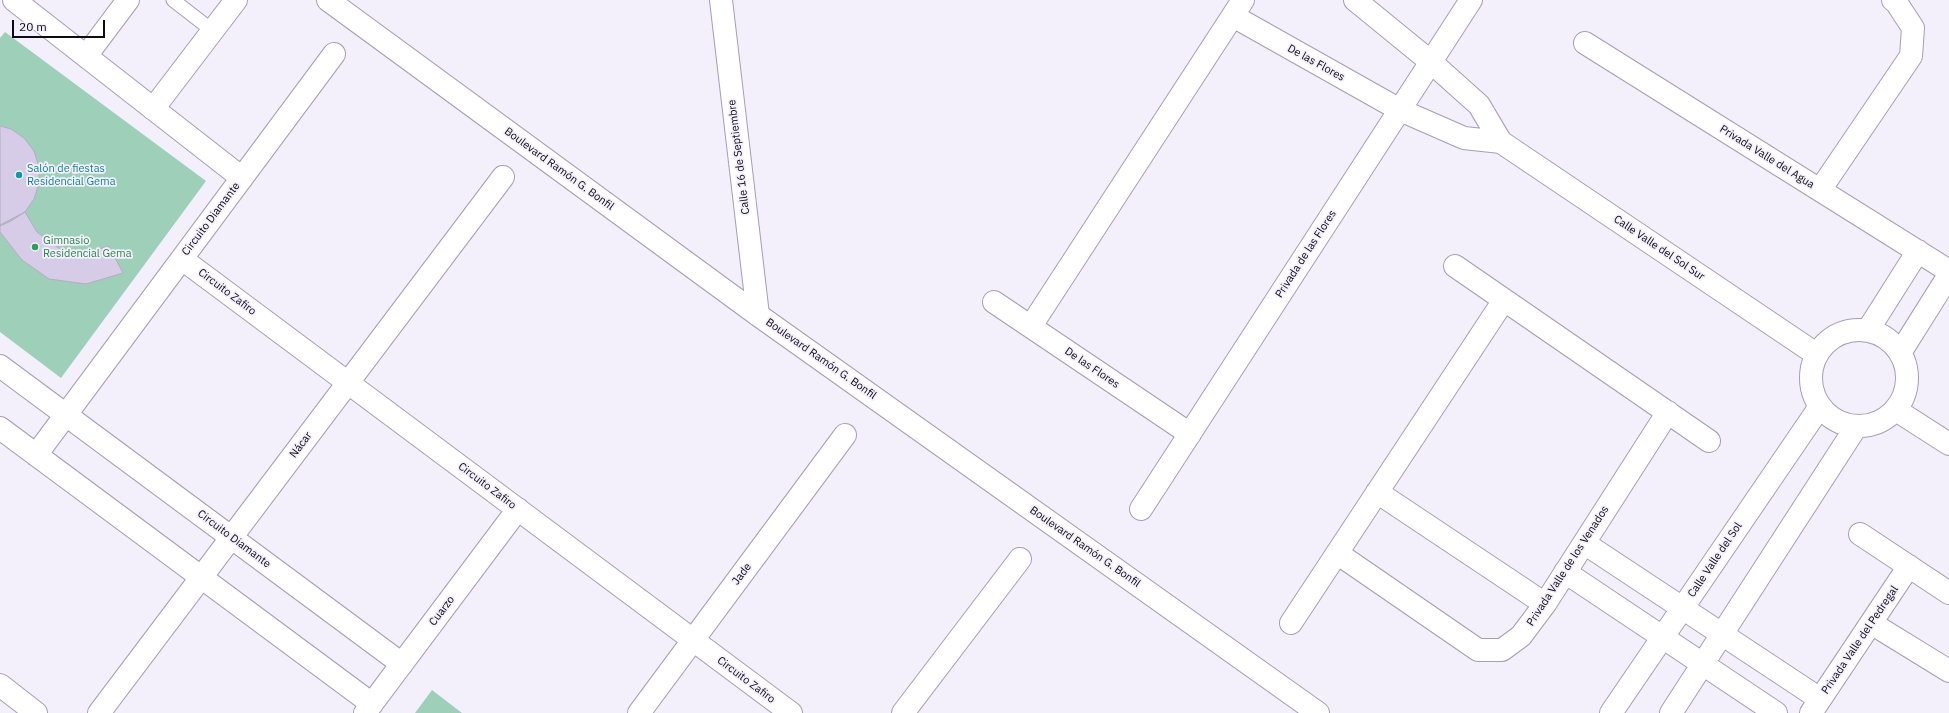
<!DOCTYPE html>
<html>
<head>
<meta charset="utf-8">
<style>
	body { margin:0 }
	#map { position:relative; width:1949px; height:713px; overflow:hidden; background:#f4f0fb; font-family:"IBM Plex Sans",sans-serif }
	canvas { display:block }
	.scale { position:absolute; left:12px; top:20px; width:93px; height:18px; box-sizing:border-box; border:2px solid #0e0a13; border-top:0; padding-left:5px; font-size:12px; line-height:14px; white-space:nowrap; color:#0e0a13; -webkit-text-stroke:3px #f4f0fb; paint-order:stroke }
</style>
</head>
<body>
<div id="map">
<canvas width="1949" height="713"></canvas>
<div class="scale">20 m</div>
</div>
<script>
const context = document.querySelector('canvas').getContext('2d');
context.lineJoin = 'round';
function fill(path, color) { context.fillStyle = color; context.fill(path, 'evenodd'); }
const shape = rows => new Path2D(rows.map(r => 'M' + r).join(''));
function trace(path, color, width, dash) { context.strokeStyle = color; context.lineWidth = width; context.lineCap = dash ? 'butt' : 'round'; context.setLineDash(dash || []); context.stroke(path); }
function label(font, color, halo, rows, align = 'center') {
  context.font = font + ' "IBM Plex Sans",sans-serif'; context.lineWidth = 3.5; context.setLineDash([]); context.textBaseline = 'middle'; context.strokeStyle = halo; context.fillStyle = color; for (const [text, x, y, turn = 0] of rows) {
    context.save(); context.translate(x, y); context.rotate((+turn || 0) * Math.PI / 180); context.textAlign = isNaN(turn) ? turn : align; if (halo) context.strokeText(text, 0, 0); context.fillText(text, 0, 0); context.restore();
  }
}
fill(shape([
	[5,32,206,181,61,378,0,332,0,38],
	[432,690,462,713,415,713]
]), '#9ecfb8');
const building = shape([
	[0,126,11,129,24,138,34,151,39,167,39,183,34,199,25,212,11,221,0,226,0,126],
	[25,212,37,232,60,249,82,254,109,246,123,273,86,284,49,279,22,260,0,232,0,225,25,212]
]);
fill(building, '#d7cce7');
trace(building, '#b6abc5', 1);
const service = shape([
	[173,0,213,31]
]);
const minor = shape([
	[14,0,242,178],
	[1355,0,1431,62,1479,105,1501,142,1816,354],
	[1233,16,1400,110,1464,138,1501,142],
	[1585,43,1949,271],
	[86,56,128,0],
	[153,109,236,0],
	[1820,190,1911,56,1913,28,1896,2,1893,0],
	[182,259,791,713],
	[1455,266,1709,441],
	[994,302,1190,434],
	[1031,326,1243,0],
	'1811 378a48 48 0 1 1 96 0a48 48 0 1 1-96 0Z',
	[1868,330,1918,251],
	[1900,353,1949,275],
	[0,366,402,664],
	[1896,410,1949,444],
	[0,428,372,704],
	[36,455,334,54],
	[1377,492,1545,604],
	[1141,509,1471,0],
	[1860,534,1949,593],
	[1584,543,1820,699],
	[1337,553,1478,650,1502,650,1521,636,1545,604,1668,412],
	[1565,572,1776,713],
	[1291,623,1504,300],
	[1871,623,1949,671],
	[0,685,36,713],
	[99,713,503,177],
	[365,713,518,509],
	[639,713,845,435],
	[903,713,1020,559],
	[1611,713,1819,408],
	[1671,713,1856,427],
	[1811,713,1909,566]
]);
const tertiary = shape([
	[328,0,758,315,1318,713],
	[721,0,758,315]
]);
trace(service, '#a69db7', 15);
trace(minor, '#a69db7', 24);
trace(tertiary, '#a69db7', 24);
trace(service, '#fff', 13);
trace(minor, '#fff', 22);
trace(tertiary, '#fff', 22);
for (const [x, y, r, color] of [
	[19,175,4,"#0f9aa8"],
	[35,247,4,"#2e9e5b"]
]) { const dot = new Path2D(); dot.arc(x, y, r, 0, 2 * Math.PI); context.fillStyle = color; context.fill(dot); trace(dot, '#f4f0fb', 1.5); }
label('11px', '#0e0a13', '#f4f0fb', [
	["De las Flores",1316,63,29],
	["Calle 16 de Septiembre",739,157,-97],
	["Privada Valle del Agua",1767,157,32],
	["Boulevard Ramón G. Bonfil",559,169,36],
	["Circuito Diamante",211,219,-53],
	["Calle Valle del Sol Sur",1659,248,34],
	["Privada de las Flores",1306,254,-57],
	["Circuito Zafiro",227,292,37],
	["Boulevard Ramón G. Bonfil",821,359,35],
	["De las Flores",1092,368,34],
	["Nácar",301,445,-53],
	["Circuito Zafiro",487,486,37],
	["Circuito Diamante",234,539,37],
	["Boulevard Ramón G. Bonfil",1085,547,35],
	["Calle Valle del Sol",1715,560,-56],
	["Privada Valle de los Venados",1568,566,-57],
	["Jade",742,574,-53],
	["Cuarzo",442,611,-53],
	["Privada Valle del Pedregal",1860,640,-56],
	["Circuito Zafiro",746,680,37]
]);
label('11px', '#0d838f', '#f4f0fb', [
	["Salón de fiestas",27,169],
	["Residencial Gema",27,182]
], 'left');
label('11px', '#27864d', '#f4f0fb', [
	["Gimnasio",43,241],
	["Residencial Gema",43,254]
], 'left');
</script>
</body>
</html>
